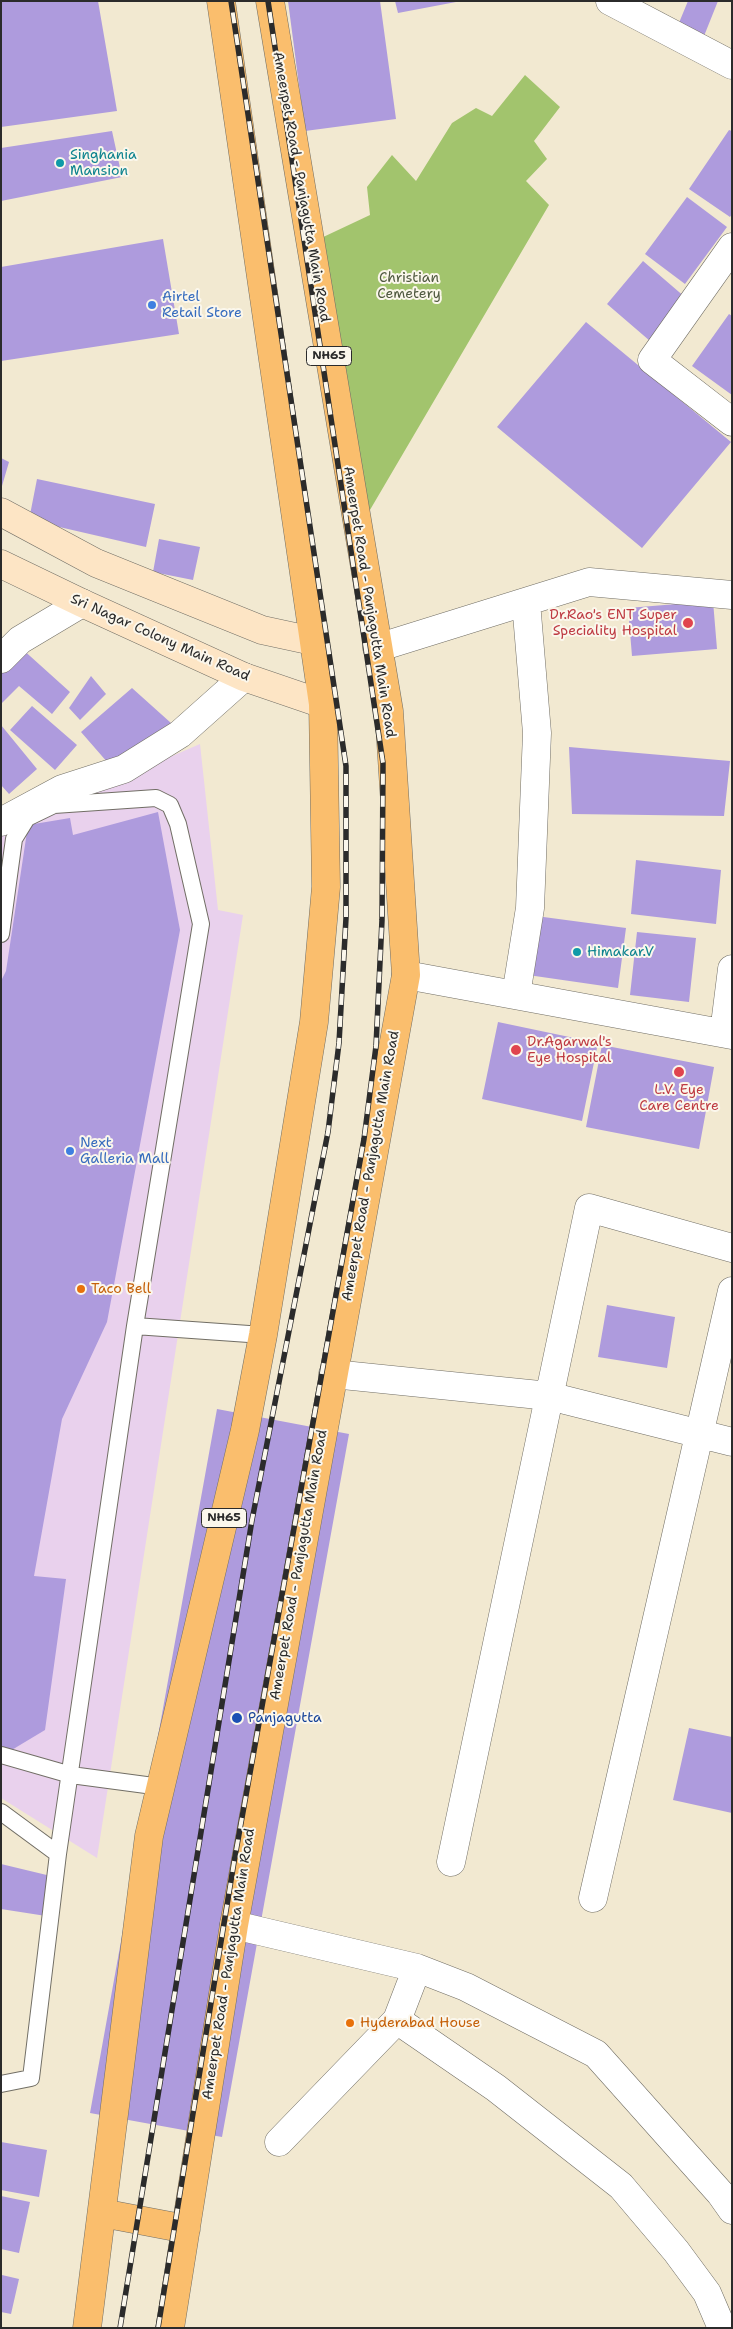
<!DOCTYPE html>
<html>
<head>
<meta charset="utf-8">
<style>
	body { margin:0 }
	#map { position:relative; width:733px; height:2329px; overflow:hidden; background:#f2e9d1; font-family:"Shantell Sans",sans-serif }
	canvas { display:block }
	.frame { position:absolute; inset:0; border:2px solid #2b2b2b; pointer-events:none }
</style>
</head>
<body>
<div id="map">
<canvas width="733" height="2329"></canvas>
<div class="frame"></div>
</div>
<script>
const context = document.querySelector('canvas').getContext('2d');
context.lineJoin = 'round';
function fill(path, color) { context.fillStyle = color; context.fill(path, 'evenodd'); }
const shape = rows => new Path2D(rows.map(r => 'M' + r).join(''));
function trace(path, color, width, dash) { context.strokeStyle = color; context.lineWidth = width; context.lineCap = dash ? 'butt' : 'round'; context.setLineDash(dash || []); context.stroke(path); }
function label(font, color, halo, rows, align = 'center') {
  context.font = font + ' "Shantell Sans",sans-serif'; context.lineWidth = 4; context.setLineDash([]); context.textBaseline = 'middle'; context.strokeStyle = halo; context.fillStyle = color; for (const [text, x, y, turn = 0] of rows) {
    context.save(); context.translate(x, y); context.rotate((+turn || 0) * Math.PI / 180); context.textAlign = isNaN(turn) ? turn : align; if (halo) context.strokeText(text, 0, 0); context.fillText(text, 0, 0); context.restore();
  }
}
fill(shape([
	[200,744,218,910,243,915,97,1858,1,1798,1,825,91,791]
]), '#e9d1ed');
fill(shape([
	[525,75,560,107,534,141,547,159,526,181,549,205,367,515,319,239,370,215,367,187,392,155,416,181,452,123,476,108,492,116]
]), '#a2c46d');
fill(shape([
	[1,1,98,1,117,111,1,127],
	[288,1,380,1,396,119,305,131],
	[395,1,455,1,456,2,398,13],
	[688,1,718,1,702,41,676,30],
	[729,130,732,131,732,214,730,217,689,189],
	[112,131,122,177,1,201,1,148],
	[687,197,727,227,685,284,645,254],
	[163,239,179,334,1,361,1,267],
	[643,261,686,298,650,341,607,304],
	[729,314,732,316,732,395,692,366],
	[586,322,731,442,642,548,497,427],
	[1,458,9,462,2,486,1,486],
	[37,479,155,504,146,547,29,520],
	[159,539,200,547,193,580,153,572],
	[713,601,717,649,632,656,628,608],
	[20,647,70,692,52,714,19,686,1,704,1,666],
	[91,676,106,694,80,720,69,708],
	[132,688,171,723,108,763,81,732],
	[32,706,77,745,55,770,10,730],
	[1,725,37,769,9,794,1,785],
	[569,747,730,761,724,816,572,814],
	[158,812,180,930,107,1322,62,1419,34,1576,66,1579,45,1730,5,1754,1,1752,1,981,6,971,28,825,70,818,73,835],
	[636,860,721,870,716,924,631,914],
	[536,916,626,928,618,988,528,975],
	[637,932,696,938,689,1002,630,995],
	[498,1022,598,1043,582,1121,482,1099],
	[602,1045,714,1067,699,1149,586,1127],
	[607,1305,675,1317,667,1368,598,1357],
	[217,1409,349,1434,222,2137,90,2113],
	[689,1728,732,1737,732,1813,673,1800],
	[1,1864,55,1877,46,1916,1,1909],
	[1,2142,47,2150,39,2197,1,2190],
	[1,2196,30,2202,19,2253,1,2249],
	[2,2275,19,2279,11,2314,1,2312]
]), '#ae9bdd');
const lane = shape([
	[1,934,14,839,27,818,54,805,156,798,170,805,178,824,201,924,135,1326,58,1854,31,2078,1,2084],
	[135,1326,263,1335],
	[1,1755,71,1775,161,1787],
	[1,1812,58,1854]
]);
const street = shape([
	[610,1,732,65],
	[732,247,652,360,732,422],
	[377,648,589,582,732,595],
	[1,659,20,640,82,603],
	[1,822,62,789,124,769,180,734,244,677],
	[406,975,732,1035],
	[516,995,530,908,537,733,526,602],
	[724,1033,732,969],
	[333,1374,549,1396,732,1442],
	[451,1862,589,1208,732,1248],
	[593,1898,732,1291],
	[234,1925,417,1968,466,1987,596,2054,720,2193,732,2210],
	[397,2020,496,2088,621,2186,676,2251,707,2293,722,2328],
	[279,2142,397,2020,417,1968]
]);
const secondary = shape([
	[1,512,96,563,262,630,313,641],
	[1,564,82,603,244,677,323,704]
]);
const highway = shape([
	[102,2213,186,2229],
	[87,2328,149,1836,245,1430,263,1335,314,1022,326,887,323,704,221,1],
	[170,2328,234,1925,406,975,389,711,270,1]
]);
trace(lane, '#716e65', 18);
trace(street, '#716e65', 29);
trace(secondary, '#716e65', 29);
trace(highway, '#716e65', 29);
trace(lane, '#fff', 16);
trace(street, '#fff', 28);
trace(secondary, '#fde5c5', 28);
trace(highway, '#fabe6d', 28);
const rail = shape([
	[120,2328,252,1520,328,1132,339,1043,346,918,346,766,231,1],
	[158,2328,234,1862,364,1139,376,1046,382,920,383,763,268,1]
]);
trace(rail, '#2b2b2b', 5.5);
trace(rail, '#fbf7ec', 4, [11]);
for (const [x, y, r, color] of [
	[60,163,5,"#0f9aa8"],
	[152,305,5,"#3f7fe0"],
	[688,623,6,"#e0444e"],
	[577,952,5,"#0f9aa8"],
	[516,1050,6,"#e0444e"],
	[679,1072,6,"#e0444e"],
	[70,1151,5,"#3f7fe0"],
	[81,1289,5,"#e8710a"],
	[237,1718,6,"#1a4fb4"],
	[350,2023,5,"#e8710a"]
]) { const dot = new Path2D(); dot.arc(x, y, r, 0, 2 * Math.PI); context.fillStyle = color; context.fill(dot); trace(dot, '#fbf7ec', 2); }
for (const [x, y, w] of [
	[329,356,45],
	[224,1518,45]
]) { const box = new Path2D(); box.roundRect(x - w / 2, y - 9.5, w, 19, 4); context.fillStyle = '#fbf7ec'; context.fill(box); trace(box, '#2b2b2b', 1); }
label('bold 12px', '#2b2b2b', null, [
	["NH65",329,356],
	["NH65",224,1518]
]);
label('14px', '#0d838f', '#fbf7ec', [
	["Singhania",70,155],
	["Mansion",70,171],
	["Himakar.V",587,952]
], 'left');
label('14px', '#2b2b2b', '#fbf7ec', [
	["Ameerpet Road - Panjagutta Main Road",301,187,80],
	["Ameerpet Road - Panjagutta Main Road",369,602,81],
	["Sri Nagar Colony Main Road",160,638,24],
	["Ameerpet Road - Panjagutta Main Road",371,1166,-80],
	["Ameerpet Road - Panjagutta Main Road",299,1565,-80],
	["Ameerpet Road - Panjagutta Main Road",229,1964,-81]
]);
label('14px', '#4f593f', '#fbf7ec', [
	["Christian",409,278],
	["Cemetery",409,294]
]);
label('14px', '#366cbe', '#fbf7ec', [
	["Airtel",162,297],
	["Retail Store",162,313],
	["Next",80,1143],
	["Galleria Mall",80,1159]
], 'left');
label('14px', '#be3a42', '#fbf7ec', [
	["Dr.Rao's ENT Super",677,615],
	["Speciality Hospital",677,631],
	["Dr.Agarwal's",527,1042,"left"],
	["Eye Hospital",527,1058,"left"],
	["L.V. Eye",679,1090,"center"],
	["Care Centre",679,1106,"center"]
], 'right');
label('14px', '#c56008', '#fbf7ec', [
	["Taco Bell",91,1289],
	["Hyderabad House",360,2023]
], 'left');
label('14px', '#164399', '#fbf7ec', [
	["Panjagutta",248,1718]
], 'left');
</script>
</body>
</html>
